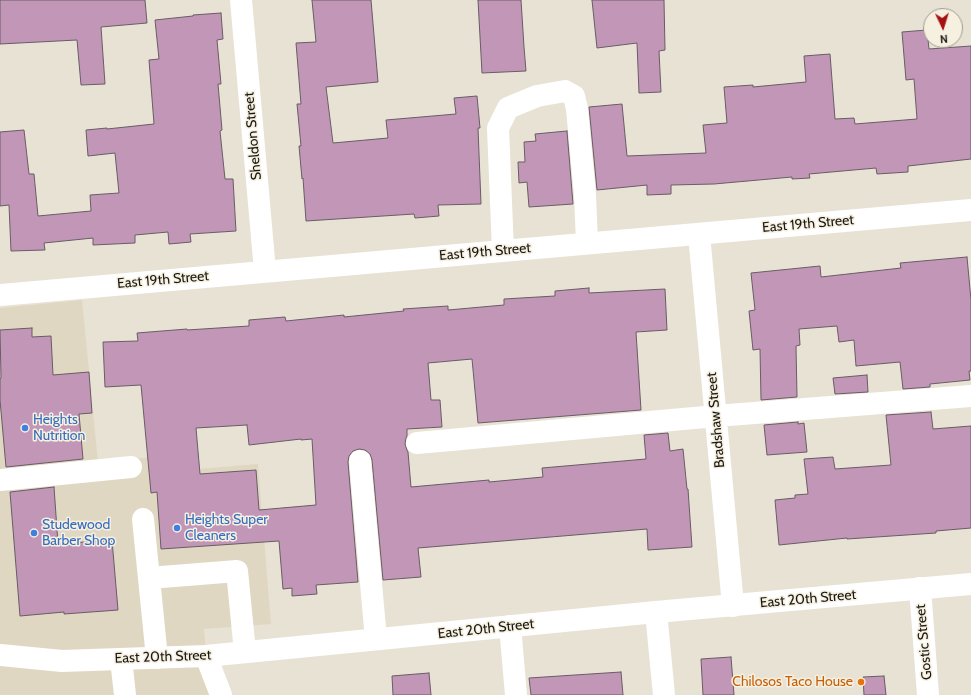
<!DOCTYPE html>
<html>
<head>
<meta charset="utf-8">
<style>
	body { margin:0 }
	#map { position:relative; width:971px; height:695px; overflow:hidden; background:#e8e2d4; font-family:Cabin,sans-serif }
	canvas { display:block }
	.north { position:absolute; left:923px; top:8px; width:40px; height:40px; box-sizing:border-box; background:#f6f0e1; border:1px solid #9e9a8f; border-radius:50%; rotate:176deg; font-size:11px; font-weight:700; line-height:16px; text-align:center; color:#1a1813 }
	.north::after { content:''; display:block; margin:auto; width:14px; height:18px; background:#a61011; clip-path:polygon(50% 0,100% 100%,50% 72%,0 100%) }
</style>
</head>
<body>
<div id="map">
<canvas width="971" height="695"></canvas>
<div class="north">N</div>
</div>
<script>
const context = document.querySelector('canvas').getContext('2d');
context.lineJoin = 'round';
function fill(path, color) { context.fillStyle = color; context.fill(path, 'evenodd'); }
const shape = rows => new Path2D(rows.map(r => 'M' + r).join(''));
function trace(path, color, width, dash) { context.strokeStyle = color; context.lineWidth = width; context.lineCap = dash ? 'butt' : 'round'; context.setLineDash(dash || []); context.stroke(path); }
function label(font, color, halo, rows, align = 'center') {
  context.font = font + ' Cabin,sans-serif'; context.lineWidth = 3; context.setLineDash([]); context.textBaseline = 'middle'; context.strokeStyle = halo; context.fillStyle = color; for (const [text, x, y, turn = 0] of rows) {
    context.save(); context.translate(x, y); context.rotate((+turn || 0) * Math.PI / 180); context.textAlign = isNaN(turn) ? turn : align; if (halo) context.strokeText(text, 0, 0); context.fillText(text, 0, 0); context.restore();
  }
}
fill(shape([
	[82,300,98,462,196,453,198,469,258,464,271,624,204,629,209,690,211,695,0,695,0,308]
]), '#e0d7c2');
const building = shape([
	[0,0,145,0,147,23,101,27,105,84,81,85,77,40,0,44,0,0],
	[312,0,371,0,378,82,326,87,333,143,388,138,386,120,456,114,454,98,477,96,480,128,478,128,481,204,438,205,439,216,415,218,414,214,306,221,303,178,302,179,299,146,301,146,297,104,301,104,296,43,316,42,312,0],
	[478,0,521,0,524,47,526,71,482,73,478,0],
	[592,0,664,0,665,50,659,51,661,92,639,93,637,43,597,48,592,0],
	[221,13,223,39,217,40,221,84,218,84,222,130,220,131,225,179,233,179,236,231,190,234,191,242,169,244,168,232,135,235,135,243,93,245,93,238,44,243,45,250,11,251,9,205,0,206,0,132,24,130,29,174,34,174,38,216,91,211,90,195,119,193,115,153,88,156,86,130,107,128,107,129,154,124,149,60,159,59,155,20,193,16,193,15,221,13],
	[927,30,929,49,971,46,971,159,908,166,908,172,877,174,876,168,809,174,810,178,792,179,792,177,714,184,671,185,671,194,647,195,647,185,597,190,589,107,622,104,627,156,706,153,703,125,727,123,724,87,753,85,753,87,806,82,804,56,830,54,835,119,854,118,855,124,917,119,914,79,906,80,902,32,927,30],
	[567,131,573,204,529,207,527,182,519,183,518,162,525,162,524,142,536,141,535,134,567,131],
	[967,257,971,300,971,371,969,371,970,380,930,384,930,387,903,389,900,362,856,366,854,340,839,342,837,326,799,329,800,345,796,346,797,397,761,400,760,349,753,350,749,311,755,310,751,273,820,266,821,277,901,268,900,263,967,257],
	[589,288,589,293,665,289,667,330,636,332,641,410,478,423,472,359,428,363,431,400,440,400,442,427,407,429,407,436,406,438,405,444,407,450,408,452,411,487,489,480,489,482,543,477,542,468,646,459,644,435,668,433,670,451,683,449,687,489,688,489,692,547,648,550,647,529,418,548,421,577,383,580,372,460,370,454,365,450,359,449,353,451,349,456,348,462,358,582,316,585,317,594,292,596,292,588,283,589,279,541,161,549,157,492,151,493,141,385,105,387,103,342,138,341,137,333,187,329,187,330,249,326,249,320,285,317,286,321,344,315,344,317,404,311,403,309,448,306,448,310,504,305,504,299,555,296,555,291,589,288],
	[247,425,249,445,301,439,301,440,312,439,316,505,259,510,256,470,200,474,196,428,247,425],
	[32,328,32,337,51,336,53,375,89,372,92,413,79,414,83,459,6,467,0,400,0,379,1,378,0,330,32,328],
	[867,375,868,392,835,394,833,378,867,375],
	[931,412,933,429,971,426,971,528,936,531,936,533,847,539,847,538,779,545,775,500,795,498,795,495,808,494,804,459,833,457,835,469,891,465,886,415,931,412],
	[798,422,798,424,804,423,807,452,767,455,764,425,798,422],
	[54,487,58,544,112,540,118,610,64,614,64,612,20,616,10,492,54,487],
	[731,657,734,695,703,695,701,659,731,657],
	[621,672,623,695,531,695,529,678,621,672],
	[429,673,431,695,393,695,392,676,429,673],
	[884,676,886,695,864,695,863,677,884,676]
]);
fill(building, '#c296b7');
trace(building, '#685c65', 1);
trace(shape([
	[241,0,265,271],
	[699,234,733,606],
	[503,251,498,128,508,108,537,96,565,91,574,96,577,109,585,195,587,243],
	[0,295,971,210],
	[417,443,716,416,971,396],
	[360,461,376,639],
	[0,480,131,467],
	[143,519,157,658],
	[149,578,237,571,245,652],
	[920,588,928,695],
	[656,612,664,695],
	[510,626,516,695],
	[206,656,221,695],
	[121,659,125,695]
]), '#fff', 22);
trace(shape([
	[0,655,62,661,206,656,656,612,971,584]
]), '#fff', 22);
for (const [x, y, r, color] of [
	[25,428,4,"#3f7fe0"],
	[177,528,4,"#3f7fe0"],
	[34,533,4,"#3f7fe0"],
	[861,682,4,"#e8710a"]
]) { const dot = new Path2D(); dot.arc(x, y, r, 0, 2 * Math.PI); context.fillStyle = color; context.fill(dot); trace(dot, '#f6f0e1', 1.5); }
label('14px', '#1a1813', '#f6f0e1', [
	["Sheldon Street",253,136,-95],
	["East 19th Street",808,224,-5],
	["East 19th Street",485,252,-5],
	["East 19th Street",163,280,-5],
	["Bradshaw Street",716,420,-95],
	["East 20th Street",808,599,-5],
	["East 20th Street",486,629,-6],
	["Gostic Street",924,642,-95],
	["East 20th Street",163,657,-2]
]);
label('14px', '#366cbe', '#f6f0e1', [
	["Heights",33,420],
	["Nutrition",33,436],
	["Heights Super",185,520],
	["Cleaners",185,536],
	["Studewood",42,525],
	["Barber Shop",42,541]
], 'left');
label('14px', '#c56008', '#f6f0e1', [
	["Chilosos Taco House",853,682]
], 'right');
</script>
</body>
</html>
